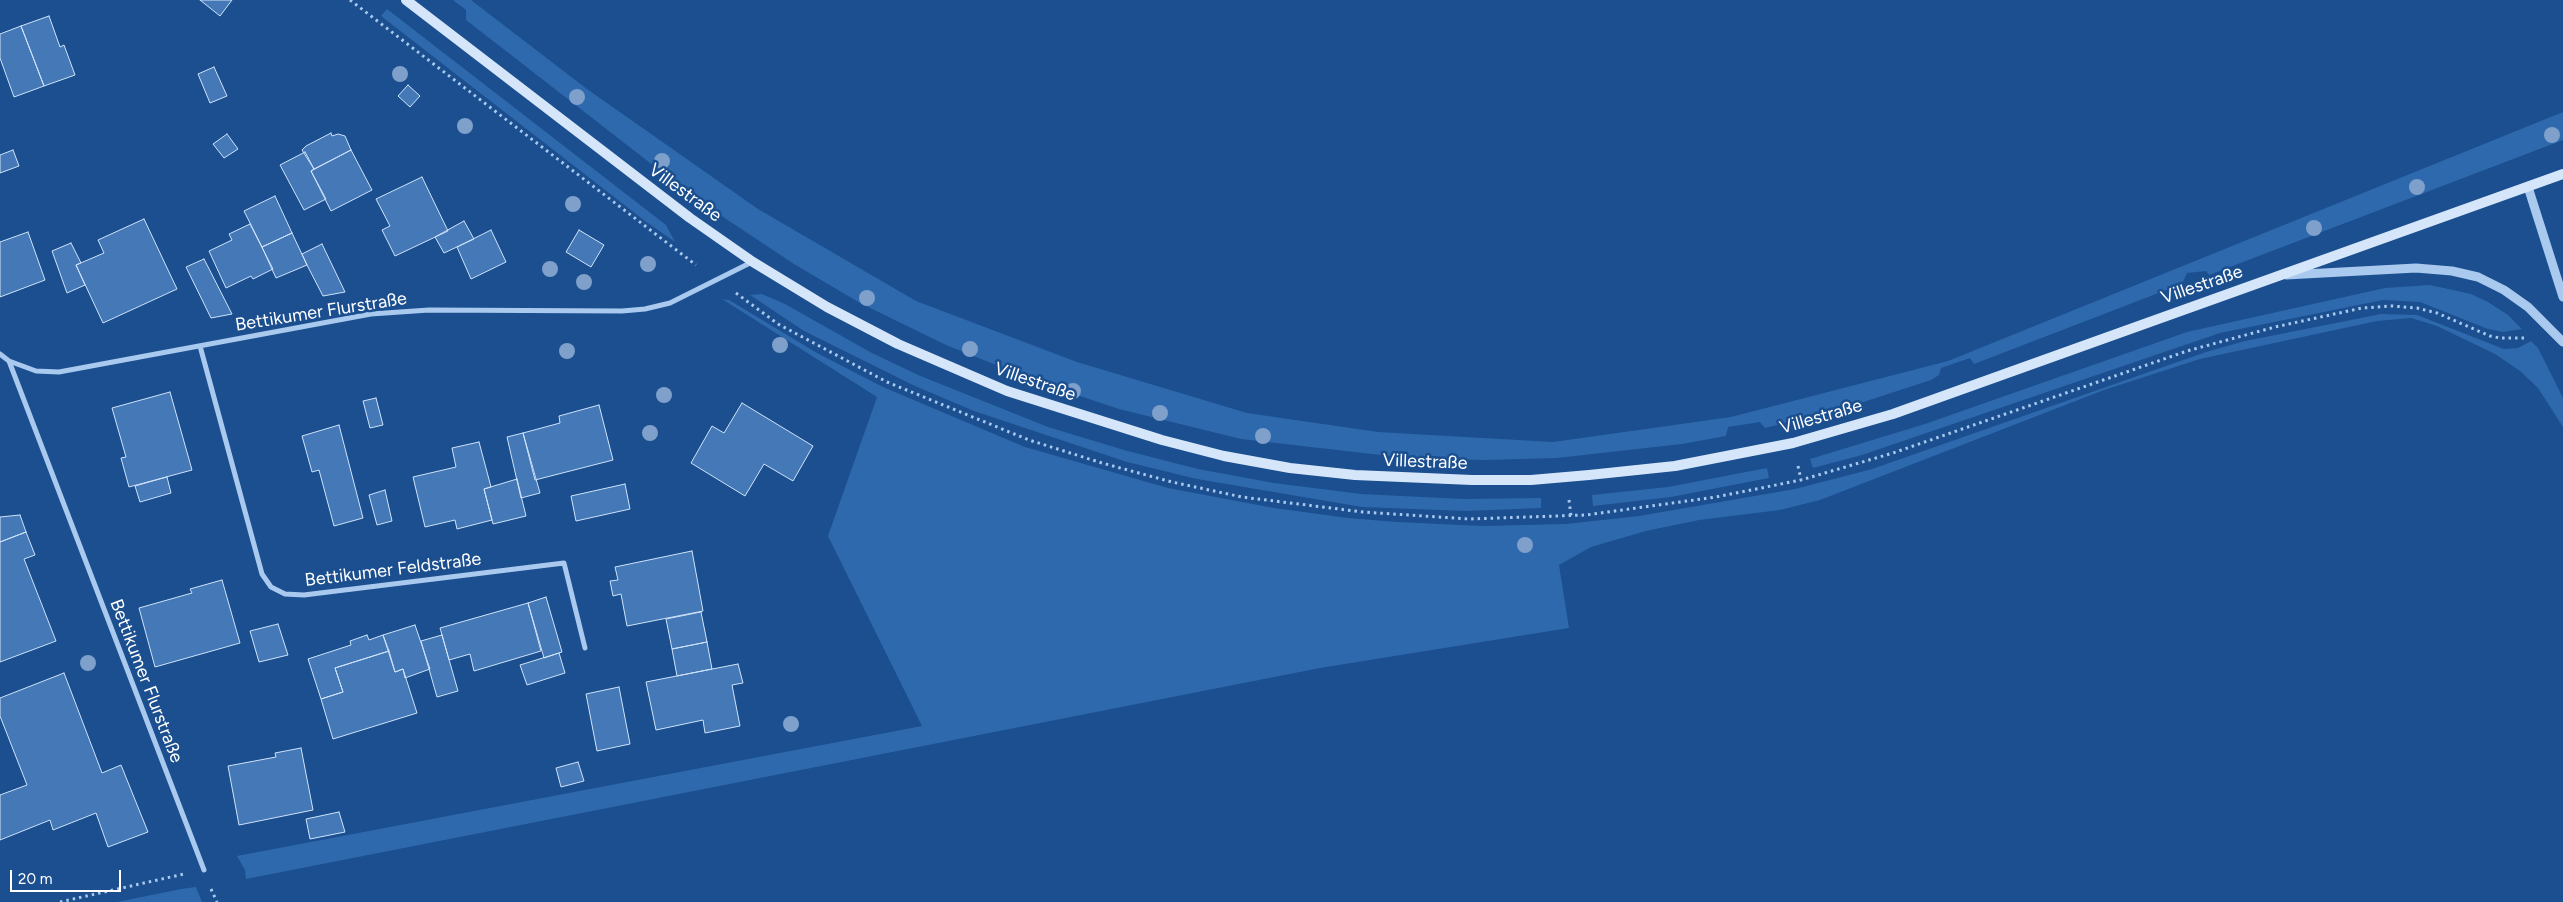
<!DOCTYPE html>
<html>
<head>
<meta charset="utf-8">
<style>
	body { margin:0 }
	#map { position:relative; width:2563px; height:902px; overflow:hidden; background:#1b4f8f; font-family:Figtree,sans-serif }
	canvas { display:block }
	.scale { position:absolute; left:10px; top:870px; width:111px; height:22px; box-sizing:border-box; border:2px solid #fff; border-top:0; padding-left:6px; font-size:15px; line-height:18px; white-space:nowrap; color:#fff; -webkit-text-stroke:4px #1b4f8f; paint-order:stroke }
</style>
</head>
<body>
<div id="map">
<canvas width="2563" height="902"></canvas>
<div class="scale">20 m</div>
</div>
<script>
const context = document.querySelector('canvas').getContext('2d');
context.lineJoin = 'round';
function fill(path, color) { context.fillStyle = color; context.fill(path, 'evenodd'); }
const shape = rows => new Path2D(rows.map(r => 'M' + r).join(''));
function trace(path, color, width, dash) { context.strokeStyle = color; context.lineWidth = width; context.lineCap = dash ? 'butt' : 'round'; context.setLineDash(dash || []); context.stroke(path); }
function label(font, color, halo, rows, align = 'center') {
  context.font = font + ' Figtree,sans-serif'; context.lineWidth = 5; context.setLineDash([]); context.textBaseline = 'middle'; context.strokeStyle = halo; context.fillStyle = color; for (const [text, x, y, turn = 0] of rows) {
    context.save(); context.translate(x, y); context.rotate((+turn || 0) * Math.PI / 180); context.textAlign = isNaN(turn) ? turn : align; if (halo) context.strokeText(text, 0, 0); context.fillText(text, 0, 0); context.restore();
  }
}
fill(shape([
	[453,0,471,0,587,89,758,209,916,301,1077,362,1247,413,1378,432,1553,442,1731,417,1948,361,2563,112,2563,140,2209,275,2206,271,2187,273,2182,284,1974,364,1970,358,1941,368,1939,375,1931,380,1845,408,1765,428,1760,422,1728,427,1726,436,1682,444,1557,458,1484,460,1407,458,1241,439,1119,409,1044,384,946,345,860,303,794,264,699,201,466,20,466,10],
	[387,9,666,225,675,242,645,221,381,16],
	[2430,285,2471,294,2488,302,2508,315,2522,329,2503,332,2488,329,2420,302,2383,300,2220,333,1862,455,1813,468,1810,459,1925,424,2187,332,2385,288],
	[762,294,785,304,870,352,918,375,1048,427,1124,450,1198,469,1274,483,1361,494,1464,499,1541,498,1541,508,1466,511,1362,507,1197,479,1127,462,974,411,915,386,804,331,750,295],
	[722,299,729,300,817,353,883,387,1025,447,1168,488,1274,508,1348,518,1397,522,1483,526,1566,524,1639,516,1795,489,1872,469,2206,352,2245,341,2381,314,2417,315,2504,349,2518,348,2531,341,2538,348,2563,398,2563,427,2538,388,2520,371,2495,354,2437,326,2411,318,2377,321,2200,359,2104,390,1820,500,1780,510,1699,520,1646,531,1591,547,1559,565,1569,628,1320,668,246,879,245,870,237,856,922,726,828,536,877,397],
	[1767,468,1769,478,1671,497,1593,506,1592,495,1668,487],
	[196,887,202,902,117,902,181,889]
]), '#2e69ad');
const building = shape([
	[200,0,232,0,220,16,200,0],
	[49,16,60,47,64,45,75,75,44,86,21,26,49,16],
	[21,26,44,86,14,97,0,58,0,34,21,26],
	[214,67,227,96,210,103,198,74,214,67],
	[408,85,420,96,410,107,398,96,408,85],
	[331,133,332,136,338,134,345,136,351,150,314,169,302,150,306,146,331,133],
	[227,134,238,149,224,158,213,144,227,134],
	[13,150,19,166,0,173,0,155,13,150],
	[351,150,372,190,331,211,311,171,351,150],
	[305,152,314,169,311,171,326,199,304,210,280,165,305,152],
	[422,177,448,231,395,256,382,230,390,226,376,199,422,177],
	[275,196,292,233,262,247,244,211,275,196],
	[144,219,177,289,103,323,76,265,104,253,98,240,144,219],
	[464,221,474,239,444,253,435,237,464,221],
	[250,224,273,269,253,279,251,276,226,288,209,251,232,240,229,234,250,224],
	[491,230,506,262,471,279,457,247,491,230],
	[579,230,604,245,591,267,566,252,579,230],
	[28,232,45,280,0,297,0,242,28,232],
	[292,233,307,265,276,278,262,247,292,233],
	[71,243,81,263,76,265,85,285,67,293,52,251,71,243],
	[322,244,345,292,323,296,307,265,302,254,322,244],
	[204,259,232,314,211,318,186,267,204,259],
	[170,392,192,470,129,487,121,458,126,457,112,408,170,392],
	[376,398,383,425,370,428,363,401,376,398],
	[742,403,813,446,793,481,764,464,745,496,691,463,712,426,724,433,742,403],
	[599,405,613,460,535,480,523,433,560,423,559,416,599,405],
	[339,425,363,518,334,526,319,470,312,472,302,436,339,425],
	[523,433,540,493,521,498,507,437,523,433],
	[479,442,491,487,484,489,492,520,457,529,455,520,425,527,413,477,456,467,452,448,479,442],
	[167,477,171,493,140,502,135,486,167,477],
	[517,479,526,516,493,524,484,489,517,479],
	[625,484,630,509,576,521,571,496,625,484],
	[385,490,392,521,377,525,369,495,385,490],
	[20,515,26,532,0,542,0,517,20,515],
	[26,532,35,555,24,559,56,641,0,662,0,542,26,532],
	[692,551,703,611,627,626,621,594,613,596,610,581,618,580,615,567,692,551],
	[222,580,240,643,155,667,139,608,192,593,190,589,222,580],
	[546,597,562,652,544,658,528,603,546,597],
	[528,603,541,651,474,671,470,654,449,660,440,628,528,603],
	[701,612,707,642,672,649,666,619,701,612],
	[278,624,288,655,259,662,250,631,278,624],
	[415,625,430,669,405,678,403,669,395,672,383,635,415,625],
	[367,635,369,640,383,635,389,651,335,668,343,692,321,699,308,659,351,645,350,641,367,635],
	[442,635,458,691,437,697,421,641,442,635],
	[707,642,712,669,677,676,672,649,707,642],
	[389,651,395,672,403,669,417,713,333,739,321,699,343,692,335,668,389,651],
	[559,653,565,673,527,685,520,665,559,653],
	[738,664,743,683,732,685,740,726,705,733,703,720,656,730,646,682,738,664],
	[64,673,102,773,121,765,148,832,108,847,96,813,53,830,50,820,0,840,0,795,27,785,0,716,0,698,64,673],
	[619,687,630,744,597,751,586,694,619,687],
	[301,748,313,810,239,825,228,766,276,757,275,753,301,748],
	[578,762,584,781,561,787,556,768,578,762],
	[339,812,345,832,310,839,306,819,339,812]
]);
fill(building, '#4478b7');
trace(building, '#cfe3fa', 1);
trace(shape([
	[350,0,696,265],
	[736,293,778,324,887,382,1029,440,1102,463,1172,482,1242,497,1363,512,1469,519,1586,515,1716,497,1801,480,1893,453,2187,351,2275,327,2362,308,2392,306,2417,308,2437,313,2490,336,2500,338,2525,338],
	[1798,466,1801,480],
	[1569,500,1571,516],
	[211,889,217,902],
	[60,902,184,874]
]), '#a9c9ee', 3, [2.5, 4]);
trace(shape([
	[200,346,262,574,271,587,285,594,304,595,564,563,585,648],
	[0,354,9,361,36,371,59,372,371,314,429,310,622,311,645,309,670,303,752,262],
	[9,361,204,870]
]), '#a9c9ee', 5);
trace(shape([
	[2528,187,2563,297],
	[2286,275,2416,268,2452,271,2478,277,2504,290,2528,307,2563,342]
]), '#a9c9ee', 9);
trace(shape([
	[406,0,690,218,753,262,827,307,898,344,1007,391,1162,440,1224,456,1290,468,1355,475,1472,480,1531,480,1589,475,1675,466,1793,443,1893,414,2563,174]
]), '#d6e6fa', 10);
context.fillStyle = '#7ea0ca';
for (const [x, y] of [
	[400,74],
	[577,97],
	[465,126],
	[2552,135],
	[662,161],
	[2417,187],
	[573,204],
	[2314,228],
	[648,264],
	[550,269],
	[584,282],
	[867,298],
	[780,345],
	[970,349],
	[567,351],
	[1073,391],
	[664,395],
	[1160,413],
	[650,433],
	[1263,436],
	[1525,545],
	[88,663],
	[791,724]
]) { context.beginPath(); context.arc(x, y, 8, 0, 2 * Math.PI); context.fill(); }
label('18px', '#fff', '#1b4f8f', [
	["Villestraße",685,193,36],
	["Villestraße",2202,285,-19],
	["Bettikumer Flurstraße",321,312,-9],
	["Villestraße",1035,382,19],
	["Villestraße",1821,417,-16],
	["Villestraße",1425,462,2],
	["Bettikumer Feldstraße",393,570,-7],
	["Bettikumer Flurstraße",146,681,69]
]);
</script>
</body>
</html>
